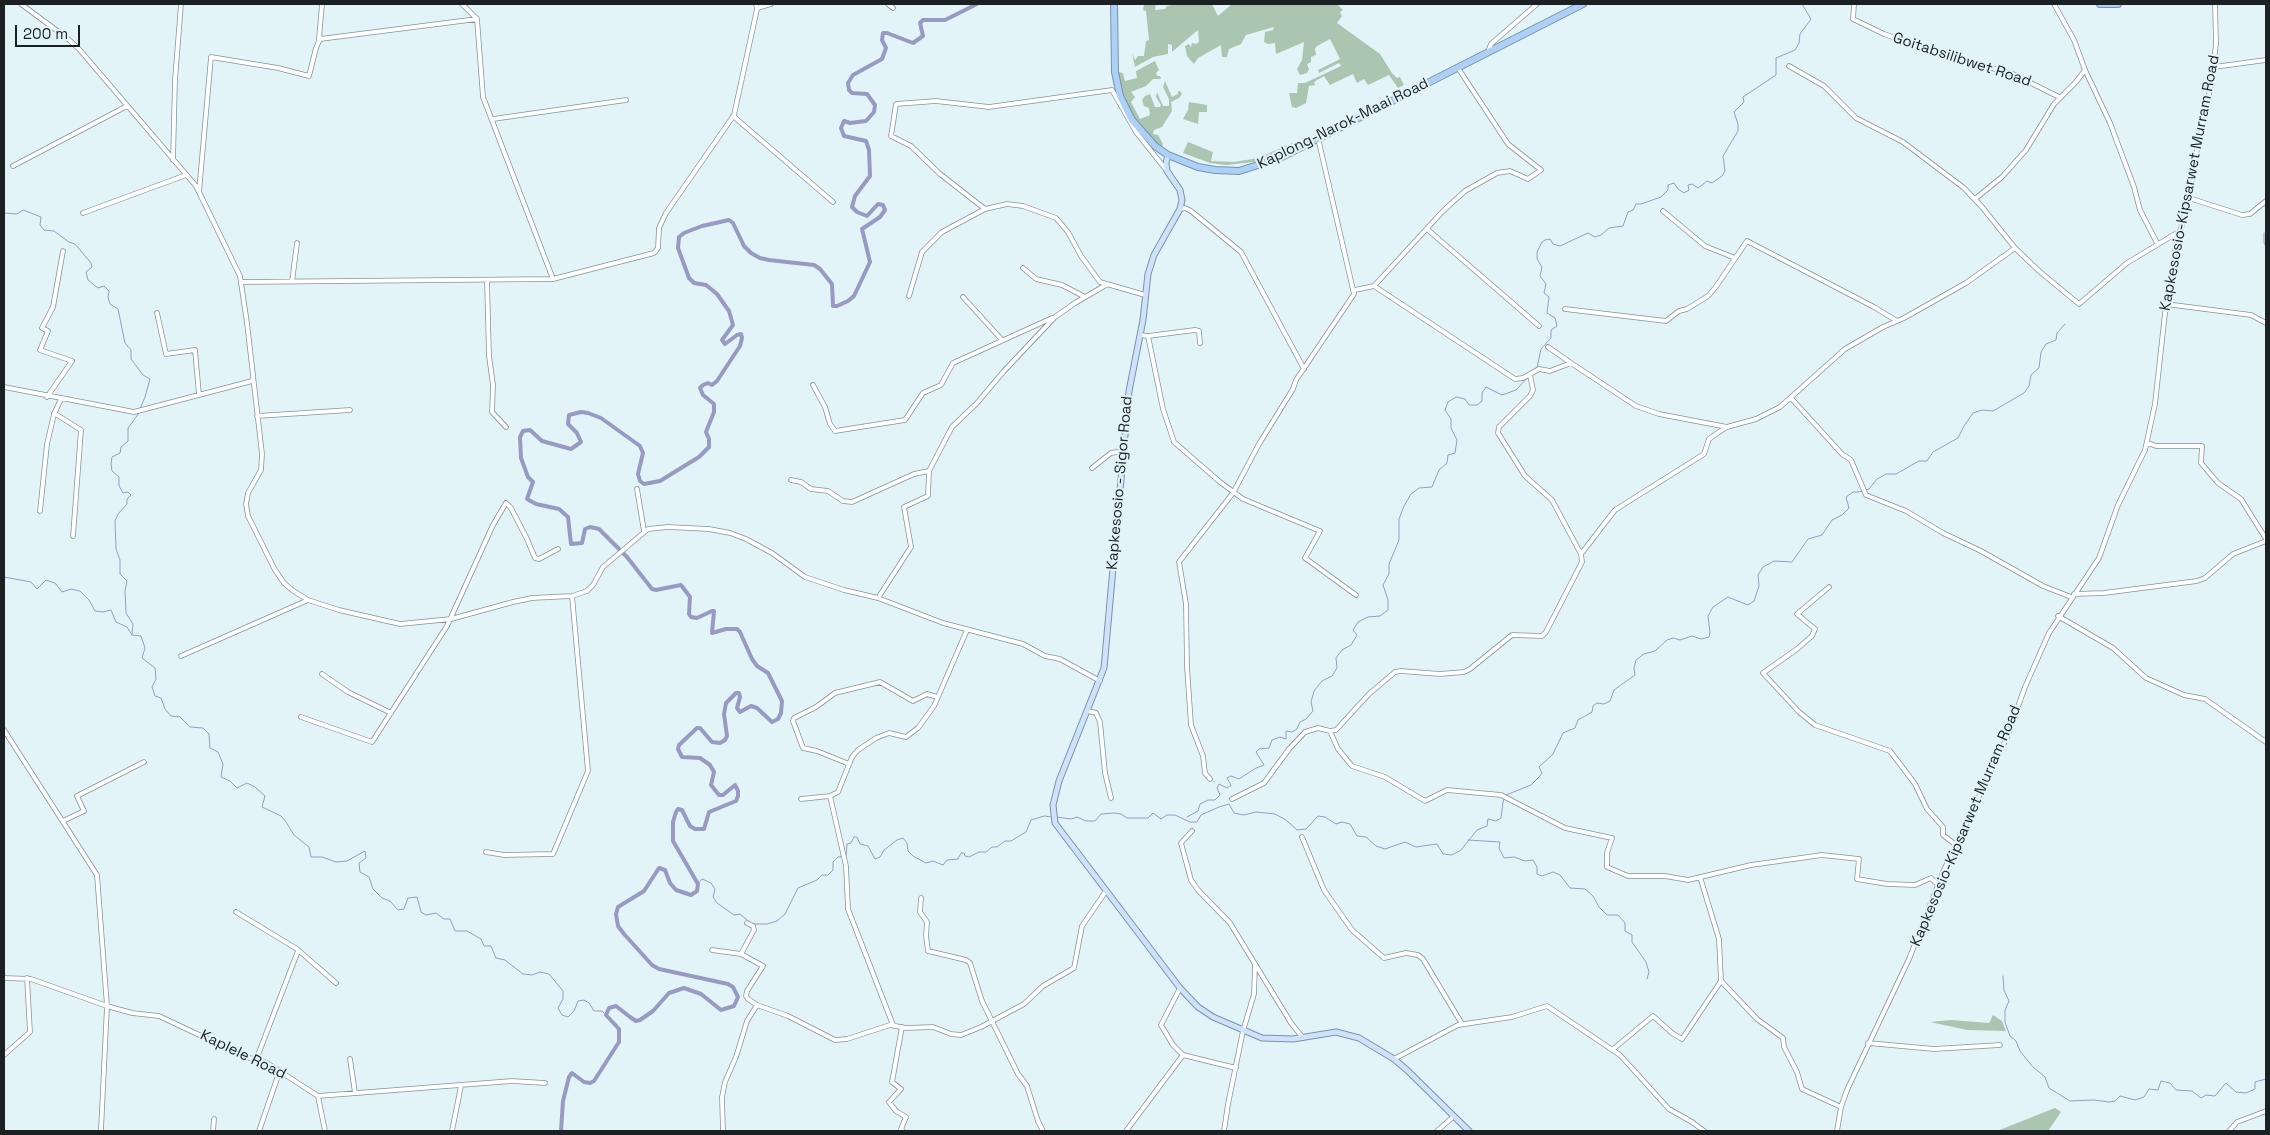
<!DOCTYPE html>
<html>
<head>
<meta charset="utf-8">
<style>
	body { margin:0 }
	#map { position:relative; width:2270px; height:1135px; overflow:hidden; background:#e3f4f9; font-family:"Space Grotesk",sans-serif }
	canvas { display:block }
	.frame { position:absolute; inset:0; border:5px solid #1b2123; pointer-events:none }
	.scale { position:absolute; left:15px; top:25px; width:65px; height:22px; box-sizing:border-box; border:2px solid #1b2123; border-top:0; padding-left:6px; font-size:15px; line-height:18px; white-space:nowrap; color:#1b2123; -webkit-text-stroke:4px #e3f4f9; paint-order:stroke }
</style>
</head>
<body>
<div id="map">
<canvas width="2270" height="1135"></canvas>
<div class="frame"></div>
<div class="scale">200 m</div>
</div>
<script>
const context = document.querySelector('canvas').getContext('2d');
context.lineJoin = 'round';
function fill(path, color) { context.fillStyle = color; context.fill(path, 'evenodd'); }
const shape = rows => new Path2D(rows.map(r => 'M' + r).join(''));
function trace(path, color, width, dash) { context.strokeStyle = color; context.lineWidth = width; context.lineCap = dash ? 'butt' : 'round'; context.setLineDash(dash || []); context.stroke(path); }
function label(font, color, halo, rows, align = 'center') {
  context.font = font + ' "Space Grotesk",sans-serif'; context.lineWidth = 4; context.setLineDash([]); context.textBaseline = 'middle'; context.strokeStyle = halo; context.fillStyle = color; for (const [text, x, y, turn = 0] of rows) {
    context.save(); context.translate(x, y); context.rotate((+turn || 0) * Math.PI / 180); context.textAlign = isNaN(turn) ? turn : align; if (halo) context.strokeText(text, 0, 0); context.fillText(text, 0, 0); context.restore();
  }
}
fill(shape([
	[1144,4,1156,4,1155,10,1165,9,1167,6,1176,4,1212,4,1218,16,1232,4,1337,4,1343,10,1340,12,1342,16,1337,23,1380,54,1392,73,1397,78,1400,77,1404,85,1398,88,1389,75,1368,85,1364,79,1357,83,1353,74,1330,85,1324,76,1314,82,1315,85,1309,86,1306,103,1296,108,1292,107,1289,93,1297,93,1298,83,1305,83,1341,66,1339,63,1319,73,1318,70,1340,59,1330,39,1317,46,1315,49,1316,55,1311,57,1311,62,1307,64,1309,69,1307,73,1300,75,1297,69,1302,60,1304,42,1276,54,1275,43,1268,44,1264,42,1265,32,1273,30,1274,27,1246,35,1241,44,1229,49,1227,57,1222,57,1221,45,1198,58,1194,64,1187,56,1185,46,1189,44,1191,47,1192,43,1196,44,1199,42,1198,30,1172,52,1172,45,1168,44,1168,54,1153,57,1135,67,1132,53,1135,60,1138,56,1144,56,1146,41,1149,40,1146,11,1143,10],
	[1155,61,1159,70,1156,73,1157,76,1160,76,1161,79,1153,79,1146,86,1131,92,1135,97,1131,102,1140,119,1150,115,1149,108,1144,106,1142,100,1145,96,1150,94,1155,107,1160,107,1161,105,1156,97,1157,92,1163,106,1169,106,1169,99,1163,87,1165,81,1172,97,1178,94,1178,91,1180,91,1182,94,1179,98,1171,102,1172,111,1162,127,1154,130,1153,134,1158,135,1163,144,1161,148,1133,116,1123,96,1118,72,1123,73,1125,81,1137,78,1136,71],
	[1189,102,1207,105,1207,112,1199,112,1198,124,1183,119,1188,110],
	[1304,138,1264,159,1253,162,1226,165,1210,163,1183,153,1188,142,1213,152,1211,161,1234,162,1258,158],
	[1993,1015,2002,1021,2006,1031,1967,1030,1930,1022,1951,1020,1989,1023],
	[2055,1108,2061,1112,2048,1131,1997,1131]
]), '#aac6b1');
trace(shape([
	[4,213,17,214,23,210,36,215,41,217,40,225,44,230,54,231,69,242,75,244,91,263,92,267,86,272,88,280,98,288,104,286,109,291,108,297,110,304,118,309,125,343,131,350,131,359,143,375,150,379,145,397,140,409],
	[2264,233,2264,243,2266,246],
	[1537,368,1541,349,1551,338,1551,330,1557,326,1555,318,1547,313,1549,297,1544,293,1546,284,1540,276,1542,267,1537,259,1537,252,1542,242,1545,240,1550,239,1553,244,1560,246,1588,233,1595,237,1601,235,1609,228,1623,226,1628,212,1633,210,1636,204,1641,204,1661,197,1668,190,1668,185,1674,183,1678,189,1684,193,1689,190,1688,185,1692,184,1698,188,1707,181,1712,183,1722,176,1725,171,1723,156,1738,131,1738,124,1734,112,1744,102,1743,97,1776,75,1776,58,1795,50,1799,43,1800,34,1811,19,1802,4],
	[2266,382,2266,388],
	[4,577,31,582,37,589,46,580,55,583,62,592,71,589,80,591,89,600,95,611,103,612,111,610,116,622,127,627,132,635,141,636,145,648,142,658,155,668,156,679,152,687,155,696,161,698,165,709,171,716,180,717,190,727,203,728,209,734,210,748,218,752,223,764,221,777,230,781,237,788,247,783,255,787,265,796,262,807,281,816,286,822,294,835,309,847,311,857,322,857,336,862,347,861,365,851,366,858,359,863,360,872,369,877,373,889,382,898,390,901,398,910,404,909,408,898,417,897,421,912,426,915,436,913,444,919,450,919,455,931,467,931,481,939,484,946,491,946,496,958,505,960,523,974,532,975,540,972,549,974,563,991,563,999,558,1008,562,1015,568,1017,574,1011,578,1001,584,1000,589,1003,594,1011,602,1011,606,1015],
	[132,634,133,624,126,613,125,591,127,581,120,574,120,560,116,549,115,521,118,514,127,504,127,499,131,495,128,492,123,493,119,486,119,477,112,471,111,464,112,457,120,453,121,447,128,441,128,428,139,413],
	[1056,817,1071,819,1077,817,1086,821,1095,821,1101,814,1114,813,1121,814,1127,818,1148,818,1153,813,1161,819,1167,815,1175,815,1190,822,1197,822,1201,815,1219,807,1229,804,1234,813,1244,815,1256,812,1275,814,1286,820,1297,830,1306,829,1318,816,1325,817,1336,824,1342,822,1350,824,1357,836,1366,837,1376,846,1385,849,1405,842,1416,847,1437,844,1443,854,1452,855,1461,850,1477,830,1487,826,1488,819,1496,821,1501,818,1503,802,1506,795,1531,785,1539,777,1542,773,1539,767,1553,754,1563,733,1575,728,1578,720,1592,712,1593,706,1597,703,1604,704,1610,701,1614,690,1635,675,1634,668,1636,660,1644,654,1655,651,1667,640,1673,638,1680,640,1692,636,1701,639,1709,637,1710,633,1708,616,1713,607,1728,597,1748,605,1754,601,1759,586,1758,575,1763,567,1774,561,1792,562,1808,539,1822,535,1832,520,1842,515,1849,508,1846,497,1853,492,1859,492,1869,489,1877,479,1886,474,1896,474,1919,461,1927,461,1933,452,1958,438,1964,426,1973,413,1982,410,1993,411,2024,393,2029,386,2031,375,2039,368,2041,352,2046,344,2056,340,2057,333,2065,324],
	[1187,817,1198,811,1200,804,1208,800,1215,800,1220,795,1217,788,1219,784,1227,788,1231,785,1227,778,1231,776,1239,779,1256,768,1264,765,1256,752,1259,749,1269,748,1272,740,1280,737,1286,739,1286,731,1292,732,1297,729,1300,722,1306,719,1313,711,1311,702,1314,691,1322,681,1332,676,1337,668,1336,658,1342,650,1351,645,1357,635,1353,630,1358,622,1368,617,1380,616,1388,610,1388,600,1383,585,1389,574,1389,564,1399,540,1399,519,1404,506,1411,494,1419,488,1432,487,1439,470,1447,463,1448,455,1455,453,1457,440,1451,428,1451,419,1445,410,1448,402,1456,397,1465,399,1469,405,1477,405,1482,401,1482,393,1486,387,1502,395,1516,390,1529,376],
	[1468,840,1500,842,1499,848,1504,858,1514,857,1525,861,1533,860,1537,867,1537,874,1542,876,1553,872,1560,875,1570,888,1585,889,1593,896,1599,907,1607,915,1618,915,1625,923,1625,931,1632,935,1632,942,1646,962,1649,972,1647,979],
	[698,884,702,879,711,883,715,889,713,897,717,903,734,915,740,914,752,924,767,924,777,921,785,914,798,888,817,880,822,875,828,875,833,870,833,862,838,857,846,856,847,844,851,843,854,837,857,837,860,844,868,846,875,859,880,857,884,850,897,840,903,838,907,843,908,851,913,856,926,863,933,861,943,865,947,860,958,859,961,853,964,853,965,856,969,857,979,852,986,852,992,847,997,847,1005,841,1011,841,1026,832,1031,820,1044,816,1052,817],
	[2003,976,2004,990,2009,1001,2005,1010,2005,1022,2010,1036,2016,1041,2020,1051,2032,1066,2045,1077,2049,1088,2070,1101,2094,1100,2109,1102,2115,1101,2120,1096,2135,1100,2144,1097,2149,1089,2158,1090,2161,1081,2170,1083,2176,1090,2192,1091,2201,1098,2206,1095,2215,1096,2226,1083,2236,1092,2246,1093,2255,1089,2255,1082,2266,1079]
]), '#999ac4', 1);
trace(shape([
	[561,1131,563,1101,569,1077,572,1073,584,1082,590,1083,594,1081,619,1042,619,1029,606,1015,609,1008,616,1006,630,1017,636,1021,640,1020,653,1011,669,993,684,988,701,994,721,1010,734,1006,738,997,733,987,728,984,659,969,652,965,624,934,618,926,616,914,618,907,644,891,659,868,665,870,670,883,676,890,691,895,697,891,698,884,673,841,673,822,676,812,678,809,682,810,690,826,695,829,704,829,709,812,736,801,738,796,738,791,735,785,723,795,719,795,711,785,714,772,710,765,700,758,682,757,678,749,679,745,697,728,700,728,712,742,720,743,725,740,727,736,724,714,726,703,736,693,739,693,740,697,737,708,740,712,751,706,757,708,772,722,778,719,781,713,782,701,768,673,757,666,752,659,740,632,737,629,726,629,712,633,714,611,712,611,697,618,691,617,689,614,690,597,681,585,656,590,652,589,627,557,599,529,590,527,585,529,582,543,571,544,568,517,559,509,536,504,527,499,533,482,528,477,521,458,520,437,523,431,530,430,542,441,571,449,581,442,577,433,568,424,569,415,581,412,588,413,601,418,640,446,643,453,638,474,640,481,644,484,660,481,699,457,709,447,709,439,706,432,714,412,714,404,703,395,700,388,703,385,708,383,712,385,717,381,740,346,742,338,741,334,737,335,725,344,722,340,733,325,729,311,717,294,706,285,694,283,689,278,678,248,679,237,684,233,702,226,729,220,733,223,744,246,751,253,760,258,769,260,814,265,820,269,832,284,833,306,837,306,848,301,854,296,870,262,862,229,880,217,885,210,883,205,878,204,867,216,857,212,852,207,855,196,870,176,869,150,866,141,844,136,841,128,844,121,850,123,866,121,874,112,875,105,867,94,852,93,849,90,848,83,853,75,882,59,886,48,882,40,883,33,887,33,913,43,923,36,920,23,923,20,945,20,977,4]
]), '#999ac4', 4);
const minor = shape([
	[21,4,67,38,79,49,196,186,240,276,247,323,262,454,261,470,248,493,246,504,248,516,275,570,284,583,292,590,308,600,339,610,400,624,451,619,513,602,532,598,572,596,587,591,593,585,603,567,648,529,668,527,709,529,730,533,746,539,772,553,805,577,844,590,878,598,943,623,1023,644,1045,656,1060,659,1100,681],
	[462,4,477,19,483,97,553,279],
	[888,4,893,8],
	[1854,4,1853,19,1884,34,1963,62,1974,63,2013,74,2059,97],
	[2054,4,2074,40,2085,70,2110,123,2134,187,2140,210,2157,243],
	[757,8,771,4],
	[319,39,322,4],
	[1488,52,1491,44,1537,4],
	[1789,66,1824,86,1856,118,1903,142,1964,188,1982,207,2015,248,2039,271,2079,304,2127,263,2180,231],
	[2214,67,2266,60],
	[733,116,833,202],
	[493,119,626,100],
	[173,160,175,80,181,4],
	[13,166,127,106],
	[199,192,211,57,278,68,309,76,316,48,320,39,477,19],
	[2189,198,2242,215,2250,214,2266,201],
	[1975,199,2002,177,2026,150,2054,104,2076,82,2085,70],
	[985,209,940,174,911,146,891,136,896,104,936,101,989,107,1112,90,1136,132,1167,171],
	[1180,209,1185,208,1191,211,1241,252,1304,369],
	[1663,211,1705,246,1735,258],
	[83,213,186,175],
	[1427,229,1539,326],
	[1023,268,1036,279,1062,285,1085,297],
	[487,280,489,356,493,385,492,412,506,427],
	[242,282,553,279,654,253,658,248,659,228,666,213,734,115,757,9,756,4],
	[292,282,297,243],
	[1374,286,1443,211,1465,191,1497,173,1510,171,1528,179,1541,170,1508,144,1458,68],
	[1355,290,1374,286,1515,379,1523,378,1539,369,1550,371,1571,363,1636,406,1659,414,1727,427],
	[909,296,922,252,942,232,985,209,1007,204,1023,206,1056,218,1068,232,1081,256,1100,282,1145,295],
	[963,297,1002,340],
	[2166,304,2251,315,2266,323],
	[1565,309,1666,321,1679,311,1687,309,1708,296,1715,288,1747,241,1874,307,1897,321],
	[157,313,166,354,195,350,199,395],
	[1140,335,1148,336,1195,330,1199,331,1200,343],
	[1148,336,1163,409,1174,442,1220,482,1243,499,1320,531,1305,558,1356,595],
	[1548,347,1571,363],
	[813,385,825,407,830,424,835,431,905,420,923,393,941,385,953,363,1052,318],
	[4,387,134,412,252,381],
	[47,397,72,361,40,350,48,331,42,328,53,307,63,251],
	[1791,398,1842,454,1851,460,1866,495,1906,511,1943,533,1981,551,2043,586,2071,597],
	[54,413,81,430,73,536],
	[257,416,350,410],
	[2148,443,2156,446,2202,446,2201,463,2218,483,2241,499,2266,539],
	[1092,468,1111,453,1123,451],
	[791,480,801,482,811,489,828,491,843,501,852,502,914,474,929,471],
	[637,489,644,531],
	[40,511,47,444,54,414,61,399],
	[1581,554,1615,510,1704,454,1709,439,1719,432,1727,427,1756,419,1780,407,1845,349,1883,327,1904,318,1966,283,2015,248],
	[1829,587,1797,614,1815,629,1812,636,1797,649,1763,673,1799,712,1815,725,1890,751,1915,784,1927,809,1943,827,1943,835,1956,845],
	[2074,594,2104,593,2197,581,2205,578,2233,554,2266,541],
	[878,598,911,547,904,507,928,496,929,471,952,427,977,403,1004,371,1055,317,1075,303,1106,285],
	[2058,616,2113,648,2146,678,2184,695,2205,699,2266,742],
	[181,656,308,600],
	[322,674,348,692,391,713],
	[1088,711,1096,713,1100,722,1105,773,1111,798],
	[301,717,372,742,447,626,493,525,506,503,511,508,527,539,535,558,539,559,558,549],
	[4,730,97,875,107,1006,101,1130],
	[1330,731,1338,749,1352,766,1385,777,1425,801,1447,790,1501,795,1565,828,1612,838,1607,853,1607,867,1628,876,1665,876,1688,880,1751,865,1822,855,1859,859,1857,879,1887,884,1915,885,1931,878,1938,885],
	[849,764,817,751,803,748,793,721,794,718,816,707,835,693,880,682,913,701,927,694,937,697],
	[1210,779,1205,773,1203,756,1191,725,1187,667,1186,604,1179,562,1233,493,1259,444,1293,389,1296,380,1354,294,1318,138],
	[830,796,846,866,848,909,893,1025],
	[801,799,830,796,838,792,852,757,858,750,876,738,889,733,906,737,918,728,934,706,967,630],
	[1232,799,1264,783,1289,749,1305,732,1318,728,1330,731,1336,730,1369,694,1395,672,1401,671,1440,674,1464,672,1470,669,1512,635,1542,636,1546,632,1582,562,1581,554,1552,500,1525,476,1498,433,1499,427,1530,396,1533,390,1530,375],
	[63,821,84,811,77,796,144,762],
	[1192,831,1181,843,1191,880,1198,890,1230,923,1291,1023,1303,1038],
	[1302,837,1324,890,1352,930,1384,958,1406,953,1418,955,1423,959,1462,1024],
	[486,852,504,855,553,854,588,771,572,596],
	[1700,877,1719,939,1721,981,1757,1019,1783,1038,1784,1047,1797,1072,1802,1089,1841,1107],
	[921,898,920,912,927,922,926,936,928,951,966,960,970,963,982,1001,1018,1074,1027,1086,1038,1121,1043,1131],
	[236,912,297,949,336,983],
	[712,950,741,954,763,966,747,991,746,996,748,999,757,1005,788,1016,835,1040,847,1039,890,1025,906,1028,933,1027,951,1034,961,1035,981,1027,1024,1004,1043,986,1074,968,1082,926,1106,891],
	[741,954,754,930,753,926,747,923],
	[4,978,31,979,107,1006,132,1013,159,1016,246,1057,267,1063,318,1096,512,1081,545,1083],
	[1180,988,1161,1025,1173,1045,1183,1055,1236,1068],
	[902,1027,892,1082,901,1089,889,1102,896,1111,906,1117,901,1129,903,1131],
	[1868,1043,1934,1049,2000,1045],
	[1612,1050,1653,1016,1672,1033,1682,1039,1721,981],
	[4,1055,30,1032,27,978],
	[350,1059,355,1093],
	[1394,1059,1458,1025,1512,1017,1547,1006,1620,1055,1669,1109,1692,1122,1704,1131],
	[256,1060,298,951],
	[318,1096,325,1131],
	[213,1131,214,1119],
	[259,1131,280,1070],
	[452,1131,461,1086],
	[723,1131,722,1097,725,1082,736,1057,747,1021,757,1005],
	[1126,1131,1183,1055],
	[1224,1131,1228,1104,1243,1031,1254,994,1255,965],
	[1437,1131,1454,1116],
	[1837,1131,1841,1107,1847,1090,1909,959,1943,872,2008,735,2025,687,2049,633,2099,558,2118,505,2145,450,2155,404,2166,304,2175,251,2189,198,2195,160,2211,85,2216,44,2215,4],
	[2229,1131,2237,1122,2266,1111]
]);
const major = shape([
	[1168,155,1166,163,1167,171,1180,190,1182,200,1180,209,1154,255,1148,274,1143,320,1129,391,1104,668,1059,781,1053,805,1055,823,1180,988,1198,1007,1213,1017,1262,1038,1293,1039,1336,1032,1359,1038,1394,1059,1408,1071,1469,1131]
]);
const highway = shape([
	[1114,4,1115,72,1120,96,1132,120,1155,146,1168,155,1198,167,1215,170,1239,171,1280,158,1583,4],
	[2100,4,2118,4]
]);
trace(minor, '#849398', 5.5);
trace(major, '#7a93ac', 7);
trace(highway, '#7a93ac', 8);
trace(minor, '#fff', 4);
trace(major, '#cee3fa', 5);
trace(highway, '#add0f6', 6);
label('15px', '#1b2123', '#e3f4f9', [
	["Goitabsilibwet Road",1962,60,18],
	["Kaplong-Narok-Maai Road",1343,124,-26],
	["Kapkesosio-Kipsarwet Murram Road",2190,183,-79],
	["Kapkesosio - Sigor Road",1120,483,-85],
	["Kapkesosio-Kipsarwet Murram Road",1966,826,-67],
	["Kaplele Road",243,1055,26]
]);
</script>
</body>
</html>
